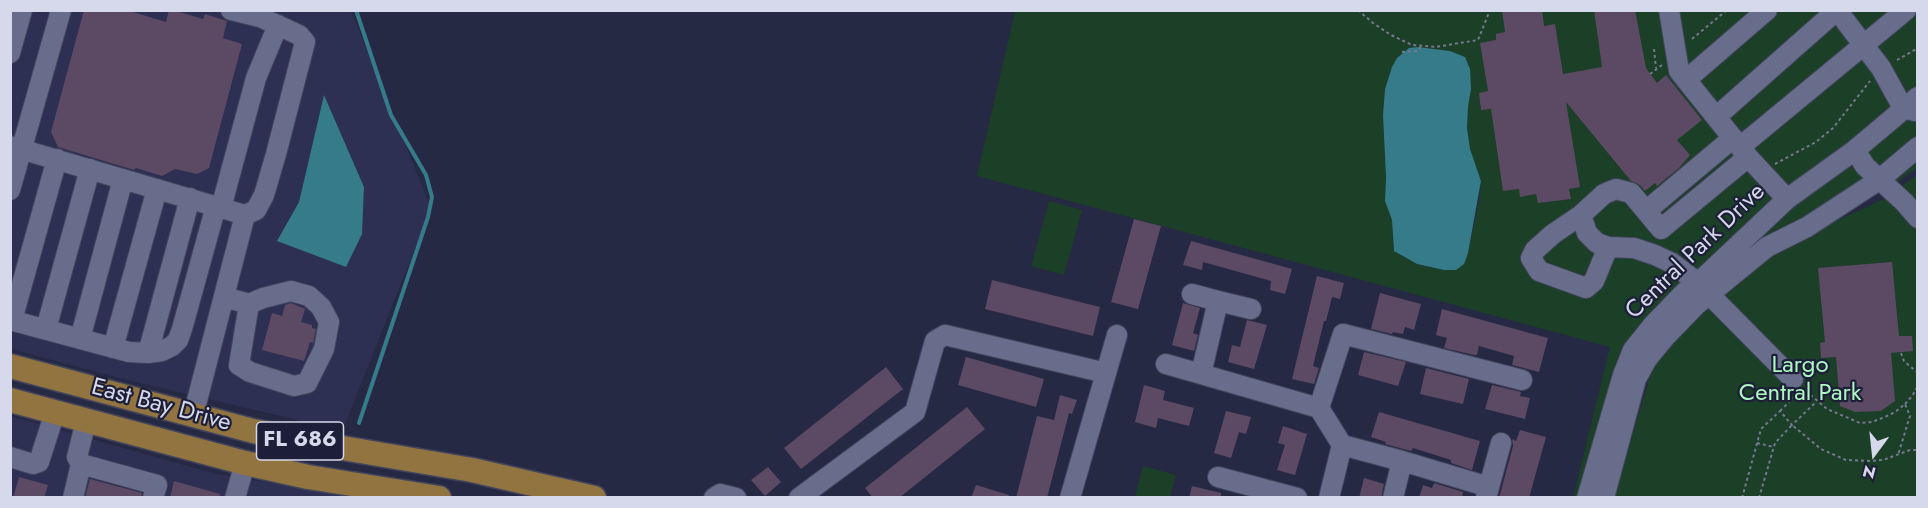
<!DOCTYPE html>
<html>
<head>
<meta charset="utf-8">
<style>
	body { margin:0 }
	#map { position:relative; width:1928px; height:508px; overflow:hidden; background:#262944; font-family:Jost,sans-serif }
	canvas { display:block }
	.frame { position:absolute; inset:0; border:12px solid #d6d9eb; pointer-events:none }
	.north { position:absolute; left:1844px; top:424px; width:60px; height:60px; -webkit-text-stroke:4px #1d1f39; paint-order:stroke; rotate:195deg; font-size:16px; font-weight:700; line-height:24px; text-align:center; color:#d6d9eb }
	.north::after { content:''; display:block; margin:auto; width:21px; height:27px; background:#d6d9eb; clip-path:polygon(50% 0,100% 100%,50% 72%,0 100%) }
</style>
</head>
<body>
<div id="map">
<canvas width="1928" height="508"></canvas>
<div class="frame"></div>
<div class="north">N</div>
</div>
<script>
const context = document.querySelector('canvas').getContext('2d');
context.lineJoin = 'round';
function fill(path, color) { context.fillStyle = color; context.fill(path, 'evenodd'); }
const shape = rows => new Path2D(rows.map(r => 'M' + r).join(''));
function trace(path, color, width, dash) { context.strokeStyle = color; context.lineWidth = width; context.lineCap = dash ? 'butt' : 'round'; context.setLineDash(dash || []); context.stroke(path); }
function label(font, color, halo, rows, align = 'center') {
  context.font = font + ' Jost,sans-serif'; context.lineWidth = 4.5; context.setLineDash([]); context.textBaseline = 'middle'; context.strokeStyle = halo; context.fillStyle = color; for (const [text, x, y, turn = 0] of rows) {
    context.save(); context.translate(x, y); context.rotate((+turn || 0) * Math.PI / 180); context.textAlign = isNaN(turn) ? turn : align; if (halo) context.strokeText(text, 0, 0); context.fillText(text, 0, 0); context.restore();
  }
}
fill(shape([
	[334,10,351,11,431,208,343,429,315,424,127,380,11,349,10,11],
	[324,96,364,187,278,241,299,202],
	[10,416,216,474,356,497,11,497]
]), '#2d3052');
fill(shape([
	[1015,11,1917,11,1917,87,1694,277,1580,497,1573,497,1610,347,977,176],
	[1417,47,1471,89,1468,107,1467,128,1470,149,1481,181,1479,200,1468,253,1444,270,1417,264,1394,251,1392,220,1385,201,1386,178,1383,115,1385,89,1397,58,1409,48],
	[1917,106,1917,138,1639,354,1791,205],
	[1917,157,1917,167,1914,170,1882,193,1856,204],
	[1917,175,1917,497,1613,498,1655,360,1738,276,1783,245,1884,199],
	[1049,201,1082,210,1064,275,1031,266],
	[1143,466,1176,475,1170,497,1135,497]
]), '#1b3f27');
fill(shape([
	[1417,47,1450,51,1465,57,1470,69,1471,89,1468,107,1467,128,1470,149,1481,181,1468,253,1464,264,1456,270,1444,270,1417,264,1394,251,1392,220,1385,201,1386,178,1383,115,1385,89,1392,67,1397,58,1409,48],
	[324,95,364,187,362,234,346,267,277,241,299,202]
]), '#357b89');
trace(shape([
	[356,10,391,115,426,175,432,197,428,217,359,423]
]), '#357b89', 4);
fill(shape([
	[84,10,126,10,166,22,169,10,173,10,203,19,205,14,227,21,223,38,242,44,209,168,197,174,175,169,162,176,136,168,134,170,58,147,51,132],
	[1502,10,1542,10,1544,26,1555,24,1563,74,1602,67,1594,10,1635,10,1646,68,1657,83,1666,75,1702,120,1677,140,1690,155,1679,168,1657,186,1655,183,1645,191,1640,185,1631,181,1566,102,1580,187,1569,189,1571,199,1538,203,1536,194,1520,197,1519,189,1503,191,1491,109,1481,110,1479,93,1488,91,1480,43,1496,40,1496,34,1505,32],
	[1134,219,1161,226,1138,309,1111,302],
	[1191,241,1292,269,1285,294,1270,290,1271,281,1246,274,1203,262,1202,270,1183,265],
	[1892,262,1899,336,1912,336,1913,351,1891,353,1895,401,1881,411,1855,412,1840,406,1836,357,1821,358,1820,343,1825,342,1818,268],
	[1317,276,1344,283,1340,299,1332,297,1326,321,1324,321,1313,366,1319,368,1314,384,1292,379],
	[992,280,1100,307,1093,336,985,309],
	[1380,293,1421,304,1414,330,1405,327,1403,334,1393,332,1392,334,1371,329],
	[291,303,305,309,301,322,312,325,312,328,316,329,313,343,310,342,304,361,262,350,272,313,282,316,285,305],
	[1183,303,1200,308,1193,333,1198,335,1194,351,1172,345],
	[1442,309,1548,338,1539,372,1512,365,1514,356,1479,346,1477,355,1474,355,1444,348,1447,338,1436,335],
	[1247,320,1267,325,1254,369,1228,362,1232,345,1240,347],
	[1364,352,1406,362,1398,386,1358,375],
	[966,357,1044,379,1036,407,958,385],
	[886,367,903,389,801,469,784,448],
	[1426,368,1469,379,1463,404,1420,394],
	[1144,385,1165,391,1163,400,1194,408,1189,426,1158,418,1156,428,1135,422],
	[1492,385,1521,392,1520,396,1530,398,1525,419,1485,409],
	[1060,395,1077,400,1072,414,1069,413,1047,498,1016,498,1037,416,1054,420],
	[967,407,985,429,899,498,873,498,865,488],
	[1226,411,1251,417,1246,434,1239,432,1231,458,1214,453],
	[1379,412,1480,441,1472,470,1451,463,1451,460,1413,448,1411,451,1385,444,1386,442,1371,437],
	[1283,426,1307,434,1295,475,1277,470,1285,445,1278,443],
	[1520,430,1546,437,1534,480,1529,498,1499,498,1513,446,1512,439,1516,441],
	[768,467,781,482,765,496,751,480],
	[19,477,48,485,44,498,13,498],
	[1364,478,1384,484,1381,498,1359,498],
	[90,479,142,493,141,498,85,498],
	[174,481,220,494,220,498,170,498],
	[1434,483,1463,492,1462,498,1419,498,1423,485,1432,488],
	[976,485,1009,495,1008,498,971,498],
	[1192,486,1221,493,1221,498,1189,498]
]), '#5c4964');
const minor = shape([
	[231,10,260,17,299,35,305,42,276,154,264,195,256,210,245,215],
	[1669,10,1679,71,1748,157,1787,199],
	[10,53,22,10],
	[1686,80,1767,10],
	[1716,117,1828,18,1837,11,1837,10,1881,68,1903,108,1915,111],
	[10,146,245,215,193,416],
	[1740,147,1906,10],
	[1855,150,1865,166,1904,202,1918,218],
	[1748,157,1661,229,1631,193,1616,189,1604,194,1581,215,1587,233,1597,243,1608,247,1634,248,1655,255,1672,263,1698,283,1793,379],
	[10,190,61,10],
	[221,208,256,78,278,25],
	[1646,211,1733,138],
	[1581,215,1553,234,1535,250,1531,258,1539,271,1586,288,1594,281,1608,247],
	[1192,294,1218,301],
	[224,297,249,304,263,298,291,291,309,296,321,307,329,322,324,349,307,383,294,386,250,372,239,365,249,304],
	[10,320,129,352,148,353,162,351,172,346,178,340,182,329,216,206],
	[12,320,57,159],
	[46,329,90,169],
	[80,339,123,179],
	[113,348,157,189],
	[148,353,190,198],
	[1166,364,1319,408,1342,445],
	[1201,374,1218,301,1251,309],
	[1319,408,1343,334,1522,380],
	[10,457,33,464,39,462,55,412],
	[81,464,157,485,153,498],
	[1218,477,1297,498],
	[73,498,81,464,77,457,86,421],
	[235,498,245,463],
	[714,498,720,494,736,498],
	[799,498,915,412,935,341,945,335,1106,373],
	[1070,498,1117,335],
	[1329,498,1342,445,1402,461],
	[1393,498,1402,461,1489,487],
	[1486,498,1501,443],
	[1587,498,1623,375,1633,350,1653,325,1685,292,1698,283,1787,199,1855,150,1918,97],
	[1604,498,1636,379,1647,359,1666,336,1696,305,1767,247,1807,227,1879,180,1918,147]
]);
const major = shape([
	[10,366,253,431,325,445,472,470,594,498],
	[10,400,245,463,308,477,439,498]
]);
trace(minor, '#43455c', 22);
trace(major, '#43455c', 27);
trace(shape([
	[1358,10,1373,23,1391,35,1412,45,1436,47,1478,40,1490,10],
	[1692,39,1727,10],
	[1654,49,1656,68],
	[1402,52,1417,51,1421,47],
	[1897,60,1918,48],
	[1650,74,1662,65],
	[1775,164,1816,142,1833,128,1870,81],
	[1901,353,1904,361,1918,373],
	[1806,391,1827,409,1860,423,1872,422,1885,417,1895,412,1905,404,1910,416,1898,455],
	[1905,404,1912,396,1918,386],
	[1780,411,1795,396],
	[1757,443,1774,447],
	[1742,498,1761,429,1780,411,1792,425,1816,402],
	[1759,498,1775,443,1792,425,1821,449,1846,460,1871,461,1883,460,1910,450,1918,450]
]), '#75788f', 2, [3, 3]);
trace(minor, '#696d8c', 20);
trace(major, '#927440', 24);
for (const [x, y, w] of [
	[300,441,87]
]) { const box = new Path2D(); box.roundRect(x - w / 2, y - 19, w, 38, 4.5); context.fillStyle = '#1d1f39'; context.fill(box); trace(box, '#d6d9eb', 1.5); }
label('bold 22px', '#d6d9eb', null, [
	["FL 686",300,441]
]);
label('24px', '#d6d9eb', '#1d1f39', [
	["Central Park Drive",1696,252,-44],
	["East Bay Drive",161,406,15]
]);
label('24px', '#aef7c1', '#1d1f39', [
	["Largo",1800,366],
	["Central Park",1800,394]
]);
</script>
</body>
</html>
